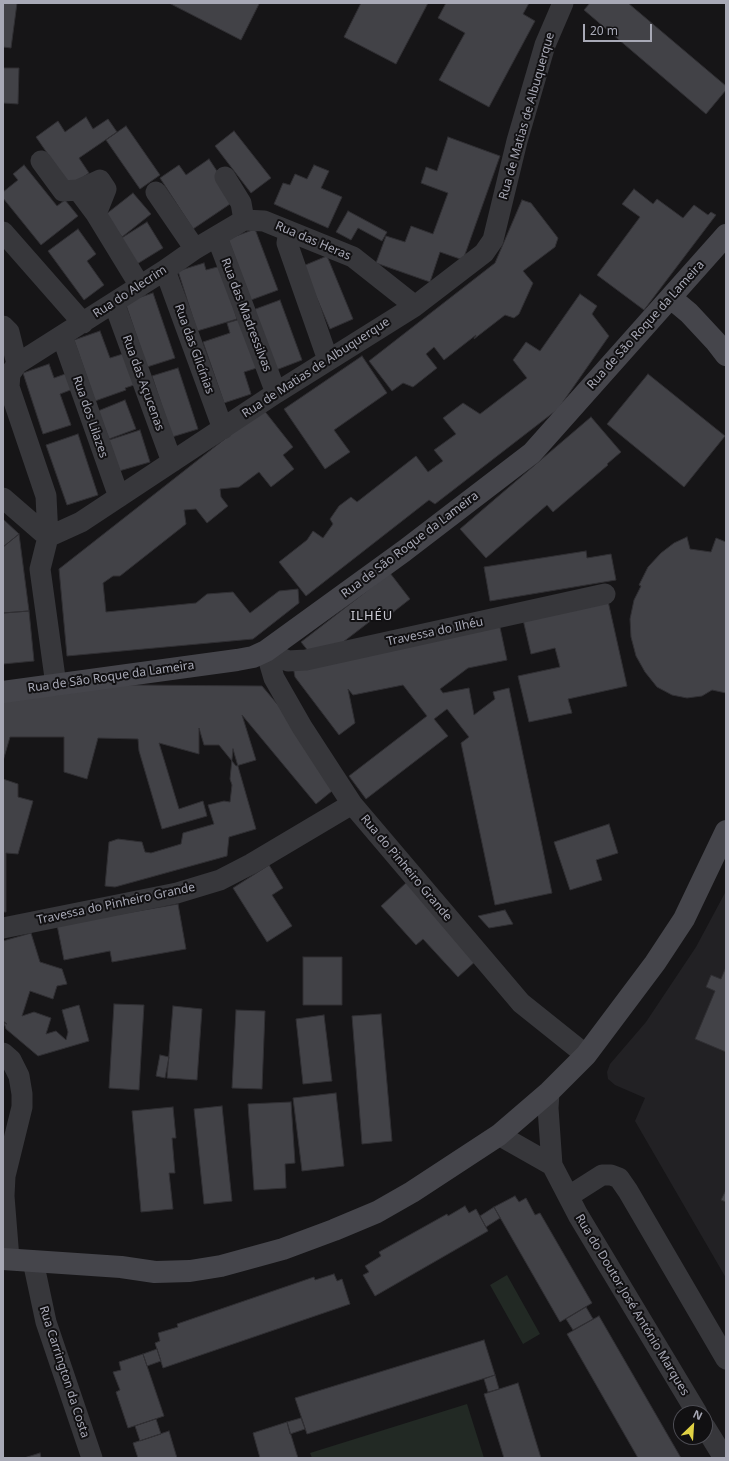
<!DOCTYPE html>
<html>
<head>
<meta charset="utf-8">
<style>
	body { margin:0 }
	#map { position:relative; width:729px; height:1461px; overflow:hidden; background:#161517; font-family:"Noto Sans",sans-serif }
	canvas { display:block }
	.frame { position:absolute; inset:0; border:4px solid #a8a9b6; pointer-events:none }
	.north { position:absolute; left:673px; top:1405px; width:40px; height:40px; box-sizing:border-box; background:#111012; border:1px solid #4d4d54; border-radius:50%; rotate:25deg; font-size:11px; font-weight:700; line-height:16px; text-align:center; color:#a8a9b6 }
	.north::after { content:''; display:block; margin:auto; width:14px; height:18px; background:#e0d144; clip-path:polygon(50% 0,100% 100%,50% 72%,0 100%) }
	.scale { position:absolute; left:583px; top:24px; width:69px; height:18px; box-sizing:border-box; border:2px solid #a8a9b6; border-top:0; padding-left:5px; font-size:12px; line-height:14px; white-space:nowrap; color:#a8a9b6; -webkit-text-stroke:3px #111012; paint-order:stroke }
</style>
</head>
<body>
<div id="map">
<canvas width="729" height="1461"></canvas>
<div class="frame"></div>
<div class="north">N</div>
<div class="scale">20 m</div>
</div>
<script>
const context = document.querySelector('canvas').getContext('2d');
context.lineJoin = 'round';
function fill(path, color) { context.fillStyle = color; context.fill(path, 'evenodd'); }
const shape = rows => new Path2D(rows.map(r => 'M' + r).join(''));
function trace(path, color, width, dash) { context.strokeStyle = color; context.lineWidth = width; context.lineCap = dash ? 'butt' : 'round'; context.setLineDash(dash || []); context.stroke(path); }
function label(font, color, halo, rows, align = 'center') {
  context.font = font + ' "Noto Sans",sans-serif'; context.lineWidth = 4; context.setLineDash([]); context.textBaseline = 'middle'; context.strokeStyle = halo; context.fillStyle = color; for (const [text, x, y, turn = 0] of rows) {
    context.save(); context.translate(x, y); context.rotate((+turn || 0) * Math.PI / 180); context.textAlign = isNaN(turn) ? turn : align; if (halo) context.strokeText(text, 0, 0); context.fillText(text, 0, 0); context.restore();
  }
}
fill(shape([
	[726,891,726,1278,635,1121,645,1098,615,1085,608,1079,607,1072,610,1064,646,1022,696,947]
]), '#222124');
fill(shape([
	[507,1275,540,1334,523,1344,490,1285],
	[467,1404,484,1458,312,1458,310,1453]
]), '#222924');
const building = shape([
	[3,3,17,3,11,48,3,47,3,3],
	[169,3,257,3,259,4,241,40,169,3],
	[361,3,428,3,396,64,344,37,361,3],
	[446,3,529,3,523,14,535,21,489,107,439,80,465,33,438,18,446,3],
	[590,3,628,3,726,86,726,90,706,114,584,10,590,3],
	[3,68,19,68,18,104,3,103,3,68],
	[86,117,93,129,108,119,117,132,79,158,89,173,70,186,36,137,58,121,65,132,86,117],
	[126,126,160,175,140,189,106,140,126,126],
	[234,131,271,178,251,193,215,146,234,131],
	[448,137,500,156,463,260,440,252,430,282,376,263,386,236,405,242,411,226,433,234,448,193,421,183,426,167,437,171,448,137],
	[209,159,236,200,193,229,160,178,179,165,186,175,209,159],
	[24,165,57,206,65,200,78,216,41,245,3,198,3,192,18,180,13,174,24,165],
	[314,165,329,171,321,188,342,197,328,228,274,204,283,183,290,185,295,174,307,179,314,165],
	[634,189,653,204,657,199,683,218,694,205,708,215,711,212,716,215,644,310,597,275,640,217,622,204,634,189],
	[133,193,151,214,122,237,105,215,133,193],
	[522,200,531,203,558,238,555,247,523,271,533,283,519,314,514,318,505,315,474,339,476,335,444,360,434,347,426,354,437,368,413,387,403,383,392,391,369,361,495,263,522,200],
	[348,211,387,232,382,241,358,228,351,240,336,232,348,211],
	[147,222,163,248,137,264,120,239,147,222],
	[78,229,96,254,87,261,104,285,84,300,48,251,78,229],
	[255,229,278,290,251,300,228,239,255,229],
	[327,256,353,319,330,329,303,266,327,256],
	[204,263,206,270,221,266,237,319,197,331,178,271,204,263],
	[153,293,175,358,147,367,125,302,153,293],
	[580,294,597,306,592,314,609,336,558,409,435,504,429,500,306,596,279,562,307,540,313,531,323,538,333,524,330,519,339,506,351,497,357,502,416,456,428,472,443,461,434,450,456,434,443,418,463,403,480,414,527,378,513,360,526,342,540,351,580,294],
	[280,300,302,360,276,370,253,310,280,300],
	[244,318,260,367,244,372,251,394,224,403,203,342,230,333,227,323,244,318],
	[100,331,110,358,129,352,140,383,125,388,126,390,95,401,74,340,100,331],
	[362,356,387,393,334,430,350,452,325,469,284,409,362,356],
	[49,364,54,378,68,373,73,389,60,394,71,425,43,434,23,373,49,364],
	[178,368,198,429,172,437,152,376,178,368],
	[648,374,725,436,684,487,607,424,648,374],
	[125,400,136,429,109,439,98,411,125,400],
	[263,409,293,447,283,455,294,469,271,487,259,472,239,487,220,489,221,497,228,506,207,523,196,509,184,510,186,524,120,576,113,576,103,583,106,612,196,603,207,594,233,592,250,613,279,591,298,589,299,603,253,639,67,656,59,569,263,409],
	[591,417,621,452,607,464,608,465,553,512,547,505,486,558,460,529,591,417],
	[140,430,150,462,119,471,109,440,140,430],
	[78,434,98,495,67,505,46,445,78,434],
	[3,519,19,534,3,547,3,519],
	[19,534,29,611,3,613,3,547,19,534],
	[687,537,690,549,711,552,716,538,726,542,726,693,712,690,702,696,687,698,672,695,657,687,645,672,636,656,631,637,630,619,634,600,641,586,639,585,648,567,661,553,674,543,687,537],
	[586,551,587,558,611,554,616,580,490,601,484,567,586,551],
	[390,573,410,599,382,621,377,616,317,662,301,642,390,573],
	[606,592,627,686,568,699,572,713,529,722,518,676,560,667,555,648,531,654,521,611,606,592],
	[29,611,34,661,3,664,3,613,29,611],
	[498,618,507,660,468,668,440,689,443,693,469,688,474,715,495,699,493,692,509,688,552,893,495,905,461,743,469,737,447,709,434,719,448,736,366,799,349,776,427,716,403,685,353,695,348,689,355,723,339,735,295,677,293,666,498,618],
	[3,684,262,686,343,782,316,804,242,715,256,760,236,766,219,745,204,745,199,728,199,754,159,743,179,809,203,801,207,816,162,829,139,751,138,739,98,738,87,779,64,772,64,737,10,737,3,761,3,684],
	[233,749,256,829,229,837,227,856,115,887,105,886,109,842,118,839,142,842,145,852,151,853,181,844,183,833,214,824,208,805,224,801,230,802,232,785,230,779,233,749],
	[3,779,18,784,18,797,33,801,18,854,6,853,6,912,3,912,3,779],
	[609,824,618,853,596,860,602,880,570,890,554,842,609,824],
	[269,865,283,888,272,895,292,926,267,942,233,888,269,865],
	[407,882,478,959,458,977,423,939,416,945,381,906,407,882],
	[178,904,186,949,112,962,110,951,64,960,57,925,178,904],
	[505,910,513,924,489,928,478,916,505,910],
	[31,933,40,962,62,969,67,984,57,986,53,999,30,991,22,1016,34,1012,51,1018,46,1034,56,1031,66,1040,68,1032,62,1010,79,1005,89,1041,38,1056,6,1029,4,1023,7,1024,3,1021,3,941,31,933],
	[303,957,342,957,342,1005,303,1005,303,957],
	[726,967,726,1052,695,1039,715,991,706,987,711,975,721,979,726,967],
	[114,1004,144,1005,139,1090,109,1088,114,1004],
	[173,1006,202,1009,197,1080,167,1078,173,1006],
	[236,1010,265,1011,262,1089,232,1088,236,1010],
	[381,1014,392,1141,362,1144,352,1016,381,1014],
	[324,1015,332,1081,303,1084,296,1019,324,1015],
	[160,1055,169,1057,165,1078,156,1076,160,1055],
	[336,1093,344,1166,302,1171,293,1098,336,1093],
	[291,1102,295,1163,285,1164,286,1188,254,1190,248,1104,291,1102],
	[222,1106,232,1201,204,1204,194,1109,222,1106],
	[173,1107,176,1138,172,1138,175,1173,169,1173,173,1209,141,1212,132,1111,173,1107],
	[726,1190,726,1202,721,1200,726,1190],
	[515,1196,519,1202,526,1198,535,1215,540,1213,592,1303,560,1322,494,1207,515,1196],
	[465,1206,469,1213,476,1209,488,1231,375,1296,363,1275,369,1272,365,1266,381,1256,379,1252,447,1214,448,1216,465,1206],
	[494,1207,500,1218,486,1227,480,1216,494,1207],
	[334,1274,337,1281,342,1279,350,1304,163,1368,155,1343,160,1341,158,1333,178,1327,177,1324,314,1277,315,1280,334,1274],
	[586,1307,593,1319,573,1330,566,1319,586,1307],
	[599,1316,681,1458,638,1458,567,1334,599,1316],
	[484,1340,495,1375,307,1434,295,1398,484,1340],
	[157,1349,161,1361,147,1366,143,1354,157,1349],
	[143,1354,164,1416,128,1428,116,1392,120,1390,113,1372,121,1370,119,1362,143,1354],
	[495,1375,499,1389,488,1392,484,1379,495,1375],
	[518,1383,541,1458,504,1458,484,1394,518,1383],
	[301,1418,305,1429,290,1434,287,1422,301,1418],
	[156,1419,161,1434,140,1441,135,1426,156,1419],
	[287,1422,298,1458,260,1458,253,1433,287,1422],
	[169,1431,177,1458,138,1458,133,1443,169,1431],
	[40,1453,41,1458,24,1458,40,1453]
]);
fill(building, '#424247');
trace(building, '#302f33', 1);
trace(shape([
	[41,161,63,191,78,190],
	[225,177,241,203,244,220],
	[156,192,195,249],
	[96,214,106,189,100,180,78,190,96,214,140,286],
	[244,220,264,221,353,257,415,306],
	[289,231,287,243,328,360],
	[3,232,83,323],
	[217,237,276,393],
	[165,270,223,429],
	[114,303,172,462],
	[3,326,9,332,17,364],
	[62,336,119,497],
	[3,498,48,537],
	[48,537,46,496,9,387,10,374,17,364,165,270,195,249,244,220],
	[266,651,274,678,302,727,352,804,521,1003,586,1055],
	[266,651,288,661,306,660,605,594],
	[56,685,40,569,48,537,81,522,276,393,415,306,484,253,493,240,517,141,545,45,563,3],
	[3,928,177,893,220,880,251,864,352,804],
	[3,1053,11,1060,19,1076,22,1094,22,1107,5,1176,4,1196,9,1259],
	[549,1092,548,1108,552,1165,578,1215,697,1413],
	[499,1135,552,1165],
	[569,1196,602,1175,611,1175,619,1178,628,1191,726,1359],
	[33,1261,46,1322,92,1458],
	[705,1427,724,1458]
]), '#37373b', 21);
trace(shape([
	[671,298,689,313,716,342,726,355],
	[3,692,237,660,253,657,266,651,404,551,532,453,726,235],
	[3,1259,121,1267,155,1272,190,1271,221,1266,283,1249,334,1230,377,1212,412,1192,499,1135,549,1092,586,1055,655,963,684,919,726,831]
]), '#45454b', 22);
label('12px', '#a8a9b6', '#111012', [
	["Rua de Matias de Albuquerque",527,116,-74],
	["Rua das Heras",313,241,23],
	["Rua do Alecrim",130,292,-33],
	["Rua das Madressilvas",246,315,69],
	["Rua de São Roque da Lameira",646,325,-48],
	["Rua das Glicínias",194,349,70],
	["Rua de Matias de Albuquerque",316,368,-33],
	["Rua das Açucenas",143,383,70],
	["Rua dos Lilazes",90,417,71],
	["Rua de São Roque da Lameira",410,545,-37],
	["Travessa do Ilhéu",435,632,-12],
	["Rua de São Roque da Lameira",111,677,-8],
	["Rua do Pinheiro Grande",406,868,50],
	["Travessa do Pinheiro Grande",116,904,-12],
	["Rua do Doutor José António Marques",632,1305,59],
	["Rua Carrington da Costa",64,1372,72]
]);
context.letterSpacing = '1px';
label('13px', '#c9c9d2', '#111012', [
	["ILHÉU",372,616]
]);
context.letterSpacing = '0px';
</script>
</body>
</html>
